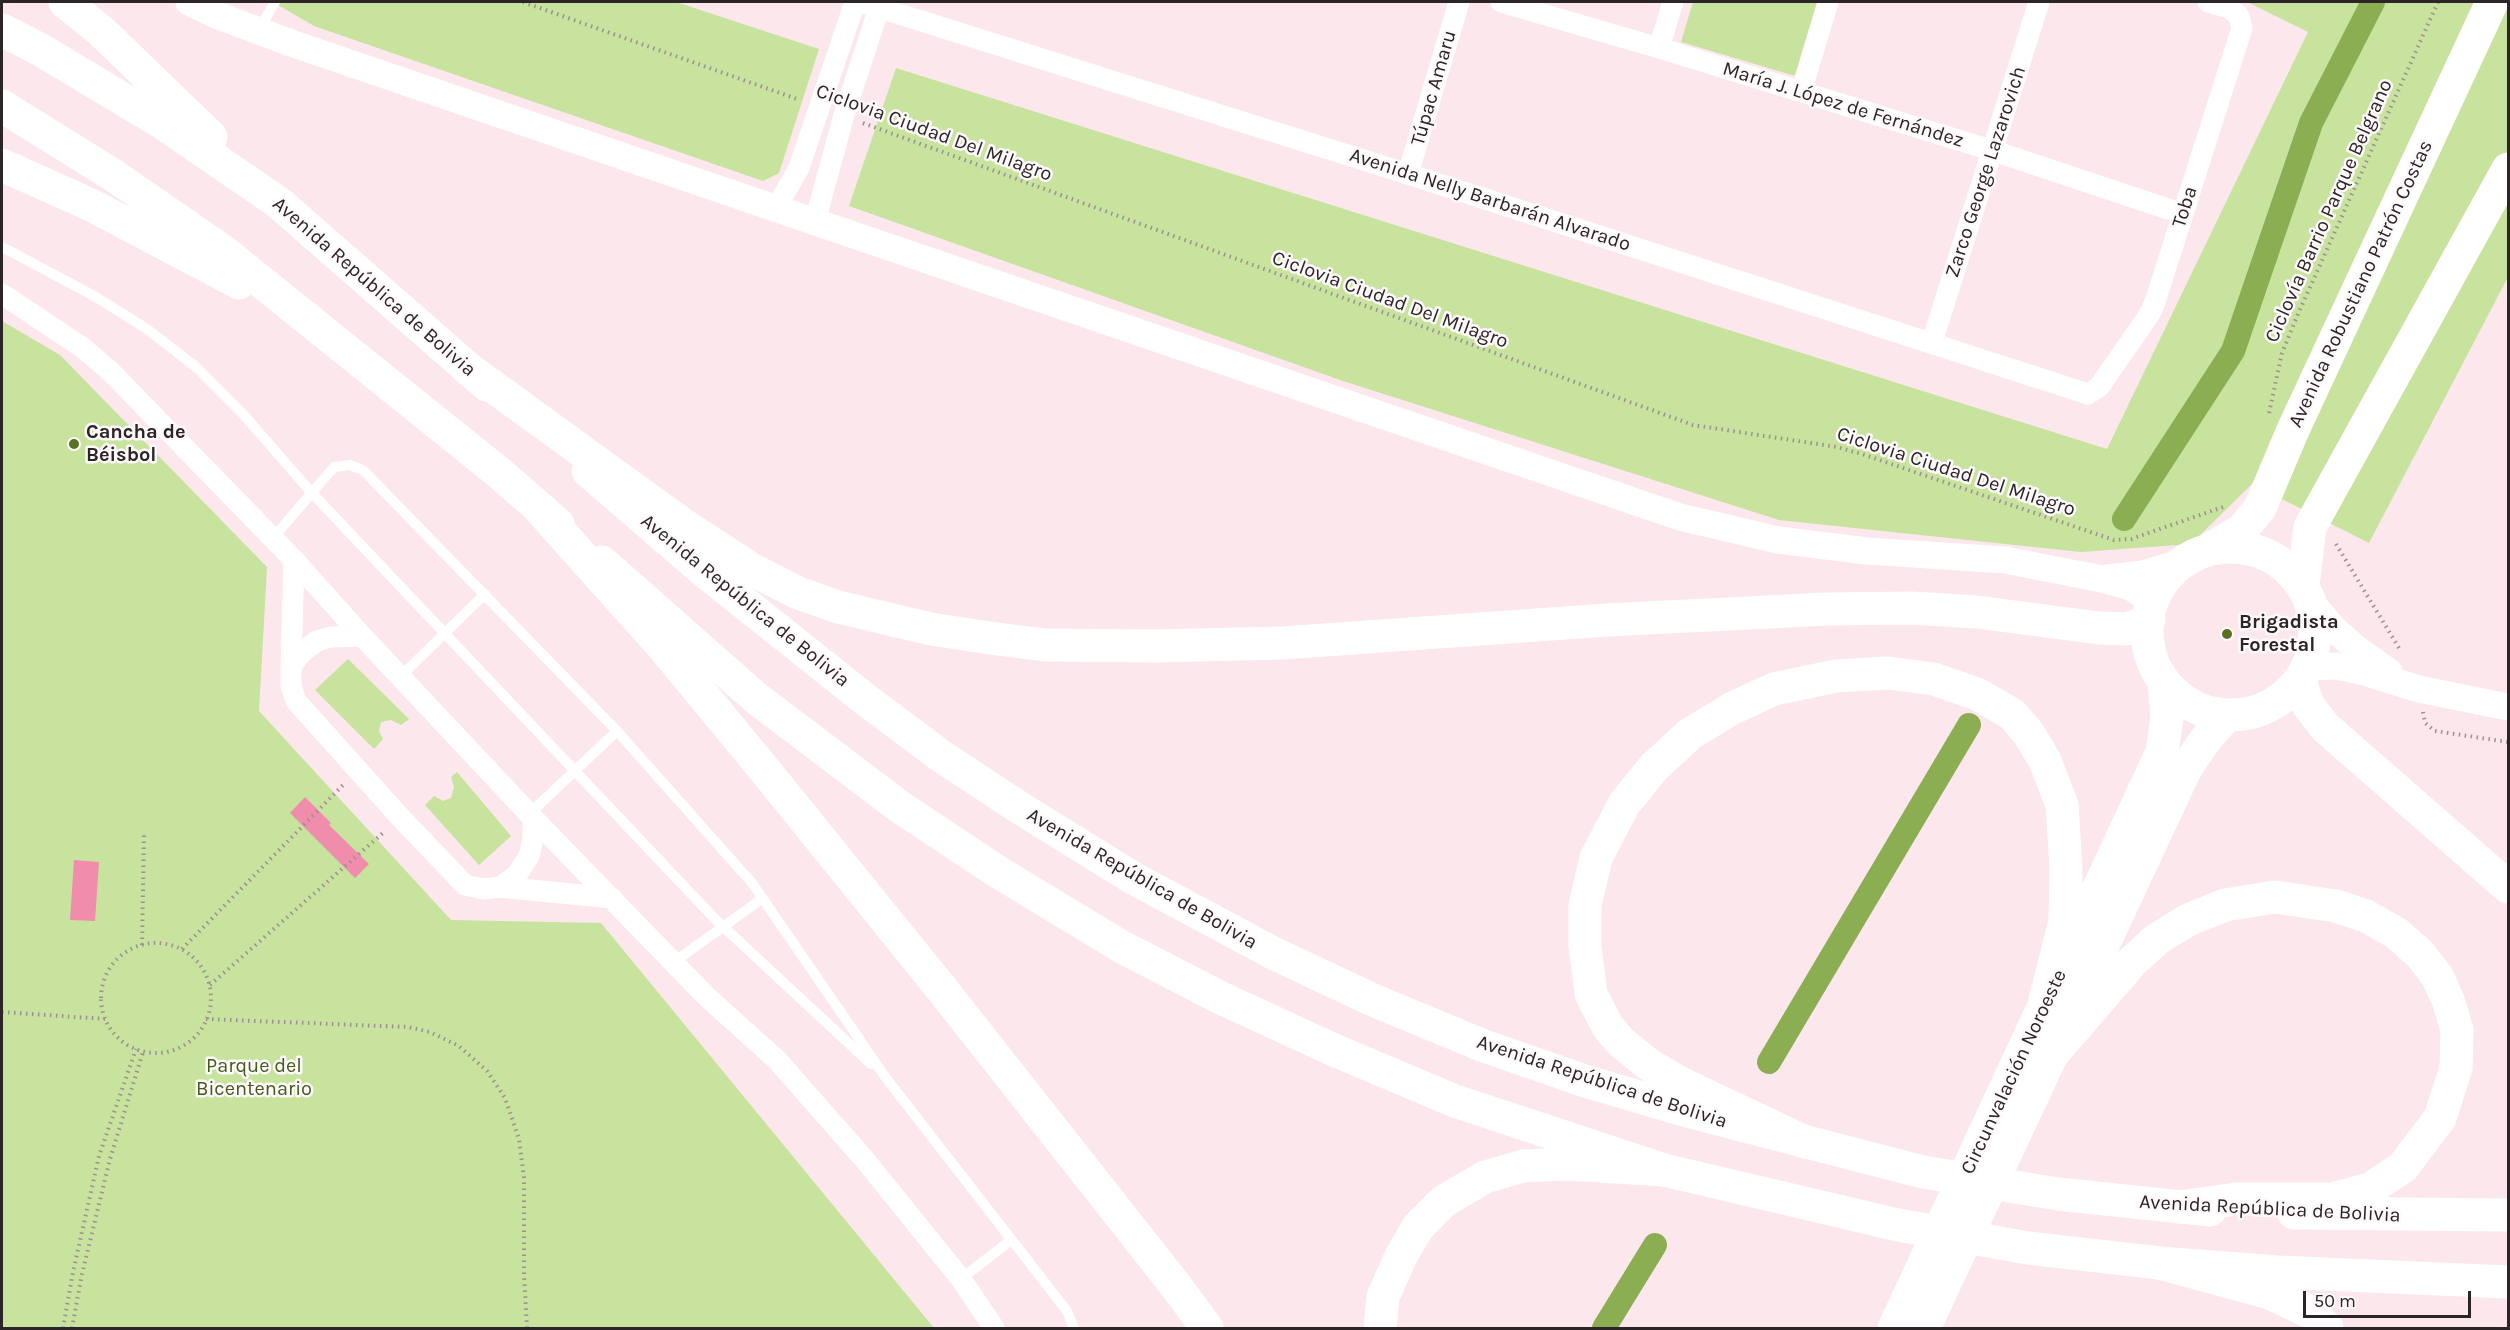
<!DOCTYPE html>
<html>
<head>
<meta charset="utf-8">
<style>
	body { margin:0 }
	#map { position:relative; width:2510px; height:1330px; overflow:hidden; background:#fce7ec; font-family:Karla,sans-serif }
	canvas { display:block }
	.frame { position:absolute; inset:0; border:3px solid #2c2527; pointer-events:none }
	.scale { position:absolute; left:2303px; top:1291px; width:168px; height:27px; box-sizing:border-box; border:3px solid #2c2527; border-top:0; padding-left:8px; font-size:18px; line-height:21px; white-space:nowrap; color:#2c2527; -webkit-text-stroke:4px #fdf9fa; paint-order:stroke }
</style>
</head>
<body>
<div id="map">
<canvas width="2510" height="1330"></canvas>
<div class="frame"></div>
<div class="scale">50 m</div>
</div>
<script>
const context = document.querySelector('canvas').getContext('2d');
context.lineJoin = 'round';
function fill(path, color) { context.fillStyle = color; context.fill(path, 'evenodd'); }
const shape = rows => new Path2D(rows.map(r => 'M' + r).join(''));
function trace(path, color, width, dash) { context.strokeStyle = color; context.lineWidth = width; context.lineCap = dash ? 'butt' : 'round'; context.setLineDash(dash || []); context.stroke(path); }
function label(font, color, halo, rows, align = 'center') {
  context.font = font + ' Karla,sans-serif'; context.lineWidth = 5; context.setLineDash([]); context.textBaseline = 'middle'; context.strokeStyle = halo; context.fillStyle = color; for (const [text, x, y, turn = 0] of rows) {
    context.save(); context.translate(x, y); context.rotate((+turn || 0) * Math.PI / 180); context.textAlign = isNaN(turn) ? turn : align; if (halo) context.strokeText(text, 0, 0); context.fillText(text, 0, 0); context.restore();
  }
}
fill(shape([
	[273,2,676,2,819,49,779,173,763,181,314,26],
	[1693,2,1825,2,1802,78,1681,42],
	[2247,2,2508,2,2508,277,2369,543,2252,484,2191,544,2081,552,1779,520,1343,381,849,206,896,68,2107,449,2308,32],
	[2,321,60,355,267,567,259,711,451,920,601,923,934,1328,2,1328],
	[348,659,409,719,401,725,391,720,381,722,379,731,383,739,374,749,315,690],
	[457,772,511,836,479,865,425,805,434,796,443,801,451,798,454,787,451,777]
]), '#c7e39e');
trace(shape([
	[2124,519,2233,351,2311,123,2373,2],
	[1769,1062,1969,725],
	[1604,1328,1655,1245]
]), '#8cae53', 24);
fill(shape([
	[305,797,331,823,329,825,369,864,355,878,290,813],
	[74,860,99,862,95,921,70,920]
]), '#f08dac');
trace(shape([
	[523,2,800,100],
	[863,123,1693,425,1837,447,1862,454,2114,540,2131,539,2223,507],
	[2269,413,2282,353,2298,314,2438,2],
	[2336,544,2399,648],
	[2423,712,2425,723,2435,731,2508,742],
	'101 998a55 55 0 1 1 110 0a55 55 0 1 1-110 0Z',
	[142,945,144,833],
	[182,949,343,785],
	[210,985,384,832],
	[2,1012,105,1019],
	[206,1019,408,1027,430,1032,459,1046,487,1071,505,1098,519,1139,524,1178,524,1274,527,1328],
	[63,1328,73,1272,99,1156,136,1049],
	[72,1328,82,1274,110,1159,143,1052]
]), '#9e8f93', 4, [1.5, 4.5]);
trace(shape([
	[258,31,275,2],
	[2,247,96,297,147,329,196,367,243,414,311,492,715,919,871,1064],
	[273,538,334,467,350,465,363,470,617,731,752,883,886,1078,1067,1311,1074,1328],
	[400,677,485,594],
	[529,814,617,731],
	[674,962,763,898],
	[961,1279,1011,1240]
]), '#fff', 10);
trace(shape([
	[861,2,1408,174,2088,394,2099,387,2149,315,2155,302,2242,28,2239,16,2229,8,2208,2],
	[1501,2,1659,48,1994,151,2183,214],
	[1659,48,1673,2],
	[1801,92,1828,2],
	[1408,174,1459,2],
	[776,208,799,168,855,2],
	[815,221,844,115,881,2],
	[2,294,83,348,110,371,294,560,362,636],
	[1932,342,2039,2],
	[291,667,294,560],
	[533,818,706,996,777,1060,865,1160,961,1279,994,1328],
	[500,887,517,875,529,856,533,838,533,818,362,636,331,637,317,641,301,653,291,667,291,686,296,701,400,817,465,885,484,889,500,887,612,898]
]), '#fff', 21);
trace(shape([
	[189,2,214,14,291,43,1680,517,1778,540,1867,551,2005,560,2102,579,2131,587,2153,602],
	[2108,578,2143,574,2183,562],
	[2310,601,2335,630,2357,649,2389,672],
	[2308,667,2336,666,2361,671,2419,689,2508,707]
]), '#fff', 27);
trace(shape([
	[65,2,102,32,211,137],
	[2,30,41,50,161,122,279,203,487,385],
	[2,106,113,175,223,251,498,472,558,524],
	[2,165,91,205,239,283],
	[588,471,703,570,866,700,941,756,1020,808,1133,878,1273,953,1373,1000,1484,1046,1585,1081,1687,1111,1923,1172,2058,1194,2210,1210],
	[602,562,756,698,900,807,998,872,1122,947,1221,998,1334,1050,1455,1101,1664,1170,1898,1225,2028,1248,2160,1263,2278,1272,2508,1282],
	[2294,1213,2508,1215]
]), '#fff', 33);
trace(shape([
	[466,367,684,525,753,570,796,592,838,607,931,629,990,638,1045,645,1154,646,1283,643,1607,620,1828,609,1911,608,1977,612,2099,628,2126,629,2139,625,2149,619],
	[537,506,664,648,763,768,941,988,1176,1286,1207,1328],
	'2147 631a84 84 0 1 1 168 0a84 84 0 1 1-168 0Z',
	[2210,549,2242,530,2260,508,2293,430,2492,2],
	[2303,586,2310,527,2508,169],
	[2300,680,2308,705,2325,727,2508,887],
	[2051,1056,2132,962,2157,939,2188,920,2225,905,2275,897,2336,906,2366,916,2396,933,2420,954,2437,976,2448,1000,2457,1030,2456,1068,2440,1118,2403,1167,2370,1189,2332,1199,2236,1199,2180,1207],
	[1805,1142,1680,1083,1648,1064,1621,1042,1608,1027,1591,994,1585,946,1585,905,1596,858,1624,804,1654,767,1690,734,1731,709,1774,689,1836,676,1888,673,1934,679,1977,694,2012,714,2029,734,2045,761,2062,805,2066,868,2065,921,2041,1016],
	[2160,1263,2270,1293,2310,1312,2327,1328],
	[1380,1328,1383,1297,1401,1256,1418,1227,1444,1201,1485,1177,1523,1166,1569,1164,1664,1170],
	[1894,1328,2162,752,2167,718,2164,682],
	[1924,1328,2186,768,2206,739,2227,715]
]), '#fff', 33);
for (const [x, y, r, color] of [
	[74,444,6,"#577225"],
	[2227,634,6,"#577225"]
]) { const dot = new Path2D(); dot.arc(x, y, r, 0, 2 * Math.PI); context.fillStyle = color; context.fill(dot); trace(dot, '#fdf9fa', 2); }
label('20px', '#2c2527', '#fdf9fa', [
	["Túpac Amaru",1434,88,-74],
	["María J. López de Fernández",1843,105,17],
	["Ciclovia Ciudad Del Milagro",934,133,20],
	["Zarco George Lazarovich",1986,172,-72],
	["Avenida Nelly Barbarán Alvarado",1490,200,18],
	["Toba",2185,207,-72],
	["Ciclovía Barrio Parque Belgrano",2329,211,-66],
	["Avenida Robustiano Patrón Costas",2361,284,-65],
	["Avenida República de Bolivia",374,287,41],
	["Ciclovia Ciudad Del Milagro",1390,300,20],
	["Ciclovia Ciudad Del Milagro",1956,472,18],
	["Avenida República de Bolivia",745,601,39],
	["Avenida República de Bolivia",1142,879,30],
	["Circunvalación Noroeste",2014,1072,-65],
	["Avenida República de Bolivia",1602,1082,18],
	["Avenida República de Bolivia",2270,1209,3]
]);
label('bold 20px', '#2c2527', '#fdf9fa', [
	["Cancha de",86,432],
	["Béisbol",86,455],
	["Brigadista",2239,622],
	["Forestal",2239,645]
], 'left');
label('20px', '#445a1b', '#fdf9fa', [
	["Parque del",254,1066],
	["Bicentenario",254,1089]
]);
</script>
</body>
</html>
